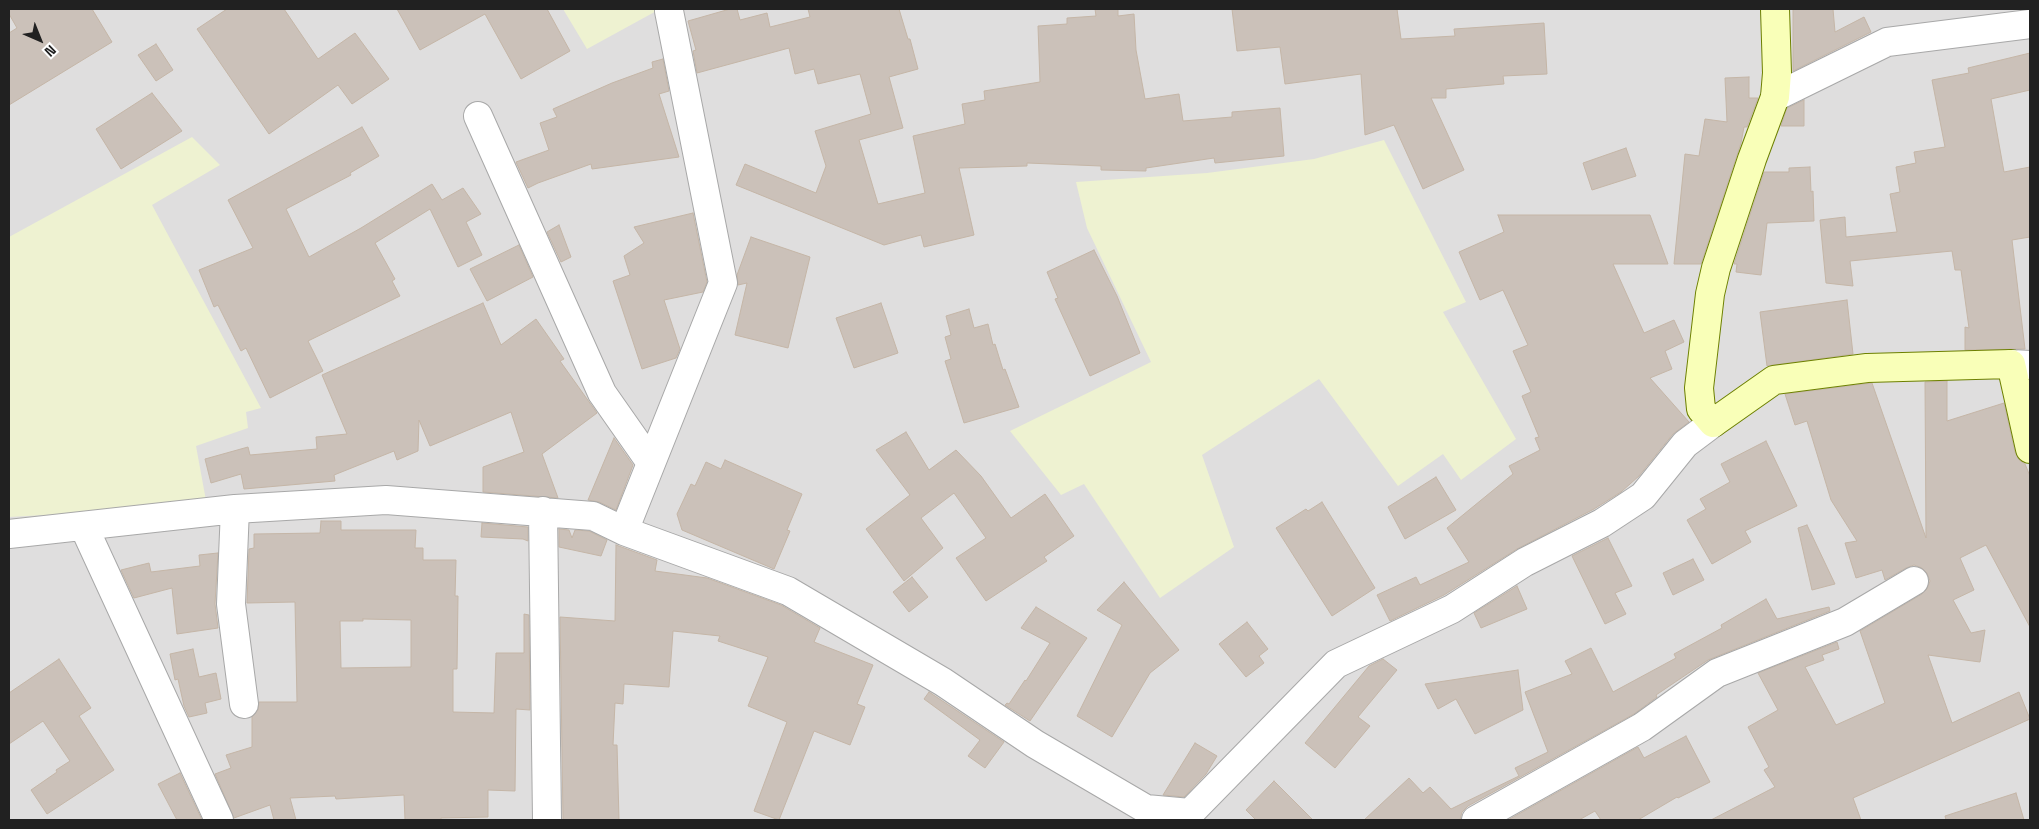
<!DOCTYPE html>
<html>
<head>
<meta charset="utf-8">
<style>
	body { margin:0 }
	#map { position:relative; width:2039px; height:829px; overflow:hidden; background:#f2efe7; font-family:"Space Grotesk",sans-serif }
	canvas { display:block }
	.frame { position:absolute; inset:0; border:10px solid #212121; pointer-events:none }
	.north { position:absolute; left:15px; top:15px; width:50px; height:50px; -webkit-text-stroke:4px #fff; paint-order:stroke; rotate:136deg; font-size:14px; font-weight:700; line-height:20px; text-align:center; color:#212121 }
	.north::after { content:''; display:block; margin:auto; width:18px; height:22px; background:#212121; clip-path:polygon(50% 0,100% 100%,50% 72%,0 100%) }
</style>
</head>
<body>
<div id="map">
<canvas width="2039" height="829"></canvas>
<div class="frame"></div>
<div class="north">N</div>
</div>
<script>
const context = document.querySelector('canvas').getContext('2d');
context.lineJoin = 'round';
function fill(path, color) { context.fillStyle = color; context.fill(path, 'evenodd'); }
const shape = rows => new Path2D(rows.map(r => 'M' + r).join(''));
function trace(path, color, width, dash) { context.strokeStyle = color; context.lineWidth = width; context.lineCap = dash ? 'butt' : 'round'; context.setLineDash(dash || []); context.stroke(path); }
fill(shape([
	[9,9,2030,9,2030,820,9,820]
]), '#dfdede');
fill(shape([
	[563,9,660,9,587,49],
	[192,137,220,165,152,205,261,408,246,412,248,428,196,446,207,506,9,517,9,237],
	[1384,140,1466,302,1443,312,1516,439,1461,480,1443,454,1398,486,1319,379,1202,455,1234,547,1160,598,1084,484,1061,495,1010,431,1151,362,1087,228,1076,182,1207,173,1314,159]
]), '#eef2d1');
const building = shape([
	[9,9,92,9,112,42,9,105,9,33,17,28,9,14,9,9],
	[227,9,284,9,318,59,355,33,389,79,352,104,338,85,269,134,197,29,227,9],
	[397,9,547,9,570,51,521,79,485,14,420,50,397,9],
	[730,9,737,9,740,20,767,13,770,27,810,17,808,9,899,9,908,39,910,39,918,69,889,77,903,128,859,140,878,204,925,193,913,136,965,124,962,104,985,100,984,91,1040,82,1038,26,1067,24,1067,18,1096,16,1095,9,1118,9,1118,16,1134,14,1136,50,1145,99,1179,94,1183,121,1232,117,1232,112,1280,108,1284,156,1215,163,1214,158,1146,168,1146,171,1101,170,1101,166,1027,163,1027,166,959,168,974,235,924,247,921,235,884,245,736,185,745,164,816,193,826,166,815,131,871,114,860,74,818,84,814,69,795,74,789,48,697,73,693,51,696,50,688,21,730,9],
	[1232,9,1397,9,1401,39,1455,36,1454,29,1544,23,1547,74,1503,76,1504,84,1446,89,1446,98,1431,98,1464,170,1423,189,1394,125,1365,135,1361,74,1285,84,1280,47,1237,51,1232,9],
	[1793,9,1833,9,1835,32,1864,17,1871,32,1793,71,1793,9],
	[156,44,173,70,156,81,138,55,156,44],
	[2030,53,2030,90,1991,99,2004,172,2030,167,2030,237,2012,240,2025,349,1965,350,1965,327,1969,328,1961,270,1955,270,1952,251,1850,261,1853,286,1826,283,1820,220,1845,217,1846,237,1897,232,1890,194,1900,192,1896,167,1916,163,1914,152,1945,147,1932,80,1969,73,1968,68,2030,53],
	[663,59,669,91,659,94,679,157,592,169,591,164,538,183,528,188,516,162,549,150,540,123,557,117,553,109,612,83,653,68,652,62,663,59],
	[1749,77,1749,98,1758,98,1747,127,1744,127,1741,143,1701,264,1674,264,1685,154,1699,156,1705,119,1727,122,1725,78,1749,77],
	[152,93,182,131,121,169,96,129,152,93],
	[1804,100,1804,126,1781,126,1787,108,1804,100],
	[362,127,379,156,350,173,351,175,286,209,309,257,361,228,432,184,442,200,463,188,481,214,466,222,482,255,458,267,430,209,375,243,395,279,392,281,400,296,308,341,323,371,270,398,246,348,241,351,218,305,214,307,199,270,253,248,228,200,362,127],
	[1626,148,1636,176,1592,190,1583,163,1626,148],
	[1810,167,1811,192,1813,191,1814,221,1767,223,1761,275,1736,272,1737,264,1734,264,1764,172,1789,172,1789,168,1810,167],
	[693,213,707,282,703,292,664,300,680,349,676,358,642,369,613,281,630,275,624,256,644,243,634,227,693,213],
	[1498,215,1650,215,1668,264,1613,264,1644,333,1674,320,1684,342,1665,351,1672,369,1650,378,1689,422,1673,434,1639,476,1621,492,1594,509,1517,549,1444,595,1390,621,1377,595,1416,577,1420,585,1469,562,1447,528,1513,474,1509,466,1540,450,1535,438,1539,437,1522,396,1531,392,1513,351,1528,345,1503,290,1480,300,1459,252,1504,232,1498,215],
	[559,225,571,257,561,262,547,232,559,225],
	[751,237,810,257,788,348,735,335,747,283,738,285,737,275,751,237],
	[519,245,533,277,487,301,470,269,519,245],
	[1094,250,1117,296,1140,353,1090,376,1055,299,1058,298,1047,272,1094,250],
	[1847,300,1853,354,1767,366,1760,312,1847,300],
	[483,303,501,345,536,319,564,359,560,361,597,413,542,454,558,498,483,492,483,467,524,452,511,412,430,446,419,420,418,451,397,460,394,451,334,475,335,481,244,489,241,474,211,483,205,459,248,447,250,455,317,449,316,437,347,434,322,375,483,303],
	[881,303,898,353,854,368,836,318,881,303],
	[969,309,974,328,988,324,993,345,995,344,1003,370,1005,369,1019,407,964,423,945,361,951,359,945,337,951,335,946,316,969,309],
	[1947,381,1947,421,2004,403,2015,452,2019,460,2025,464,2030,476,2030,627,1986,545,1960,558,1974,590,1953,600,1971,633,1985,630,1980,662,1928,655,1952,723,2019,692,2030,719,1853,798,1861,820,1711,820,1775,787,1764,770,1769,767,1748,727,1778,710,1758,673,1837,642,1839,649,1822,655,1824,660,1805,667,1836,725,1885,703,1860,631,1922,594,1927,589,1930,581,1927,573,1922,568,1914,565,1906,568,1885,580,1882,570,1856,578,1845,543,1857,541,1831,500,1807,421,1795,425,1785,394,1872,383,1926,538,1925,382,1947,381],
	[906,432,929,470,956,450,981,476,1011,518,1045,494,1074,536,1044,557,1047,561,986,601,956,558,986,538,954,493,921,518,943,548,904,581,866,529,910,495,876,450,906,432],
	[614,438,633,465,616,510,599,502,588,500,614,438],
	[1766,441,1797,506,1745,531,1751,542,1712,564,1687,520,1706,509,1700,499,1730,482,1721,464,1766,441],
	[725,460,802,494,787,530,790,531,774,569,682,530,677,514,691,484,695,486,706,462,721,469,725,460],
	[1436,477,1456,510,1405,539,1388,507,1436,477],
	[1322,502,1375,588,1332,616,1276,528,1306,509,1308,511,1322,502],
	[321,521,341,521,341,530,416,530,415,548,423,548,423,560,456,560,455,596,458,596,457,669,453,669,453,712,494,713,496,653,524,653,524,614,529,615,530,710,516,709,515,791,488,790,488,817,441,818,441,820,405,820,404,795,336,799,335,796,290,798,296,820,274,820,270,805,234,818,215,774,231,768,226,755,252,747,252,717,258,710,259,702,297,702,295,602,247,603,249,549,254,548,254,534,320,533,321,521],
	[363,619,411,620,411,667,341,668,340,621,363,621,363,619],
	[482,523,528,527,528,541,523,539,481,537,482,523],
	[1807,525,1835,584,1812,590,1798,528,1807,525],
	[559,529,569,530,572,538,575,530,589,531,607,540,601,556,559,547,559,529],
	[1608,538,1632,586,1615,593,1626,614,1605,624,1572,556,1608,538],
	[616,545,657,560,655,571,707,578,781,605,820,628,814,642,873,665,857,704,865,707,850,745,814,731,779,820,754,811,787,722,748,706,768,657,718,641,720,636,673,631,669,687,624,684,623,704,615,703,613,745,617,745,619,820,563,820,560,617,615,621,616,545],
	[218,553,215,604,218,628,177,634,172,588,134,598,121,570,149,563,151,572,200,566,199,555,218,553],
	[1693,559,1704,580,1673,595,1663,573,1693,559],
	[912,577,928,597,909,612,893,592,912,577],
	[1124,582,1179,650,1150,673,1112,737,1077,716,1122,625,1097,610,1124,582],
	[1517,586,1527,609,1481,628,1474,613,1517,586],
	[1766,599,1777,619,1829,607,1830,611,1708,660,1656,695,1657,697,1634,714,1468,806,1462,812,1460,820,1364,820,1409,778,1423,793,1430,787,1451,809,1519,776,1515,768,1548,752,1525,692,1572,674,1565,661,1591,648,1613,692,1676,658,1674,654,1722,628,1721,625,1766,599],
	[1036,607,1087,638,1030,721,1005,705,1007,703,1009,704,1025,680,1026,681,1050,643,1021,628,1036,607],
	[1247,622,1268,649,1259,656,1264,663,1246,677,1219,644,1247,622],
	[193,649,199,677,216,673,221,699,205,703,207,713,189,717,184,706,178,679,175,680,170,654,193,649],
	[59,659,91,708,79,716,114,770,47,814,31,790,57,772,56,770,70,761,43,721,9,744,9,693,59,659],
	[1383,659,1397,670,1358,717,1370,726,1335,768,1305,743,1369,666,1383,659],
	[1518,670,1523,710,1475,734,1456,699,1438,709,1425,684,1518,670],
	[929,692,1004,742,985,768,968,756,980,740,924,699,929,692],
	[1686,736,1710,782,1678,798,1677,797,1638,820,1601,820,1595,811,1579,820,1508,820,1638,747,1644,758,1686,736],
	[1195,743,1217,756,1206,774,1184,797,1163,795,1195,743],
	[180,773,202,820,177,820,158,784,180,773],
	[1274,781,1313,820,1256,820,1246,810,1274,781],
	[2016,793,2024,820,1946,820,1945,816,2016,793]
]);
fill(building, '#cbc1b9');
trace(building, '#c5b6a7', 1);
const street = shape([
	[1775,97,1887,42,2030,24],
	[478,116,602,393,651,463],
	[2011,364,2030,365],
	[235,509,231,604,244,704],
	[543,511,547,820],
	[84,527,219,820],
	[624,531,723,283,669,11],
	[9,534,235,509,386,500,593,516,624,531,788,591,943,682,1035,744,1146,809,1190,813,1336,664,1452,609,1525,562,1602,523,1643,496,1685,444,1713,423],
	[1476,820,1642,727,1717,673,1845,622,1914,581]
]);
const secondary = shape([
	[1775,9,1777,73,1775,97,1752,159,1716,268,1710,294,1699,388,1701,409,1713,423,1774,380,1867,368,2011,364,2030,449]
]);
trace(street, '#a8a8a8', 30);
trace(secondary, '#6d8000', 30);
trace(street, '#fff', 28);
trace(secondary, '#f9ffb8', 28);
</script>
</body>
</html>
